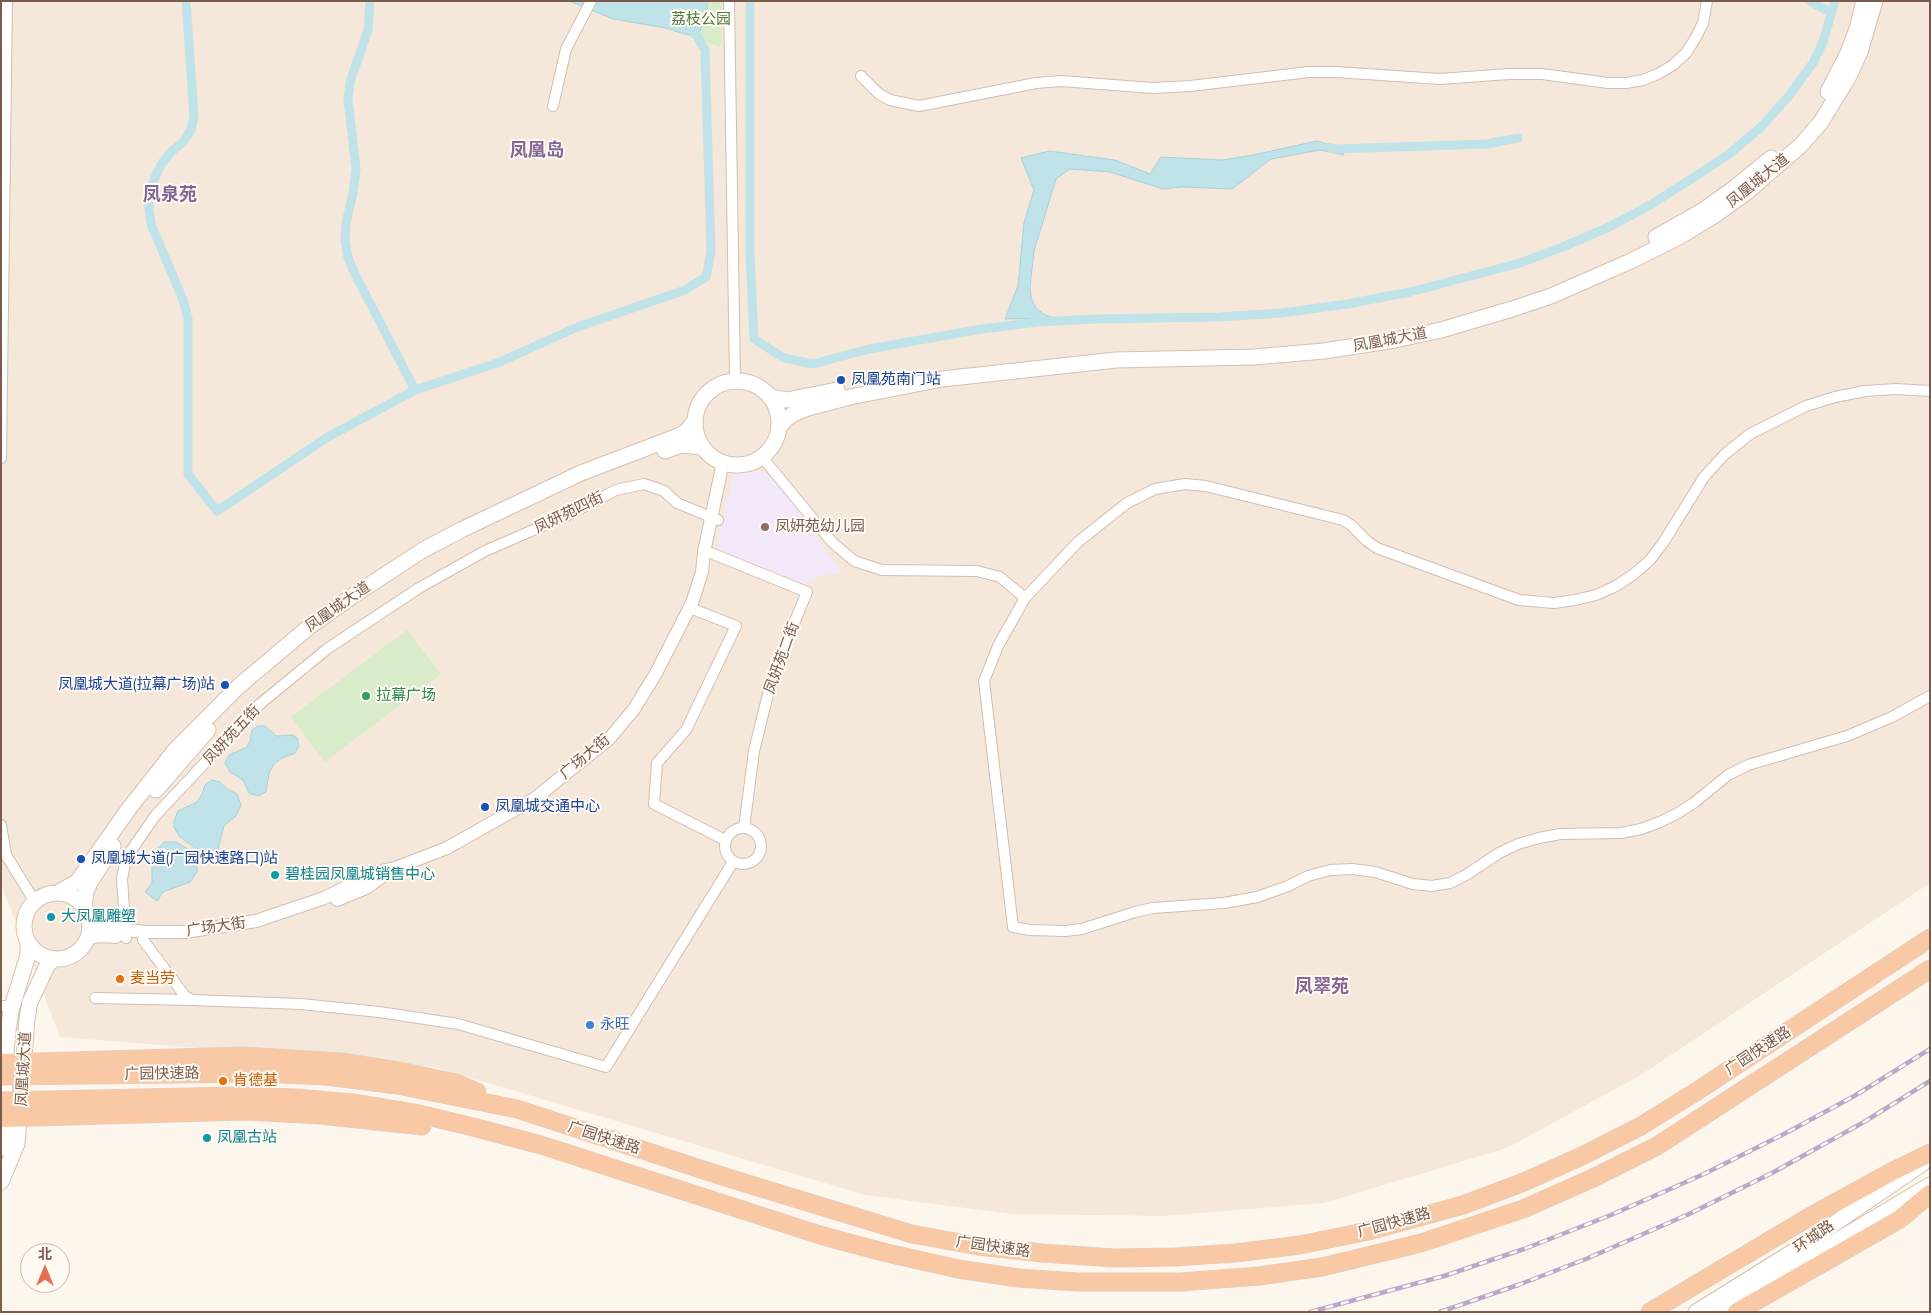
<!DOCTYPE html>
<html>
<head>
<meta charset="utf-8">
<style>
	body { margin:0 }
	#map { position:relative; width:1931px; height:1313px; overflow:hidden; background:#fdf6ec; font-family:"PT Sans Narrow","Noto Sans SC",sans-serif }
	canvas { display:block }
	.frame { position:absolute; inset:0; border:2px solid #7a5c4d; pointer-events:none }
	.north { position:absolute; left:20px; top:1243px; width:50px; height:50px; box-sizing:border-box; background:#fffaf3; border:1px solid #cabbb1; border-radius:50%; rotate:0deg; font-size:14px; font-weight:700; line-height:20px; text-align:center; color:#7a5c4d }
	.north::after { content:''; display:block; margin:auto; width:18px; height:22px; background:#e76f51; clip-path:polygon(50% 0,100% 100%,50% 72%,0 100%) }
</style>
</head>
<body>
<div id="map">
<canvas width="1931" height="1313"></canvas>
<div class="frame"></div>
<div class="north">北</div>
</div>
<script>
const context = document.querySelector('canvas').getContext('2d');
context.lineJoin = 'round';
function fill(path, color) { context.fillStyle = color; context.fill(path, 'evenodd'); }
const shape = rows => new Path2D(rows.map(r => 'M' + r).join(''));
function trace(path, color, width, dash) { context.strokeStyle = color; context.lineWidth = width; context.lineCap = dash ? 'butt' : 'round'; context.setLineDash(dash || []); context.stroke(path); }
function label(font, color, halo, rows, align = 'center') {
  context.font = font + ' "PT Sans Narrow","Noto Sans SC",sans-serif'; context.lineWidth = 4; context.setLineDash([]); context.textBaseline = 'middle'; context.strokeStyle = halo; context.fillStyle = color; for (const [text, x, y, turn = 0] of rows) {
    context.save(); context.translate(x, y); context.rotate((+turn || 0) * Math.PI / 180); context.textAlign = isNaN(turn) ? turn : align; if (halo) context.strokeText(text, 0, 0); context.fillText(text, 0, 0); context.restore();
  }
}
fill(shape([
	[1,1,1930,1,1930,883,1641,1075,1507,1148,1324,1203,1165,1216,1012,1214,865,1195,434,1067,60,1037,1,884]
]), '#f5e8da');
fill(shape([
	[755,470,769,474,799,512,841,573,823,575,803,584,798,585,718,553,717,547,733,474]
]), '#f3e8fa');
fill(shape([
	[569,1,722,1,722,36,720,47,666,28,613,19],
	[407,630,441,674,325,762,291,717]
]), '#d8ecc9');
const water = shape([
	[569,1,707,1,707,12,700,31,688,35,666,28,613,19,569,1],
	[1317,141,1340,148,1344,155,1320,150,1271,159,1232,189,1182,187,1163,189,1110,172,1070,169,1056,179,1034,251,1030,287,1031,298,1036,308,1045,315,1055,318,1005,319,1018,286,1024,223,1034,190,1021,158,1049,151,1115,160,1150,174,1161,157,1222,160,1253,155,1317,141],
	[258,726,265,726,277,736,293,735,297,738,299,746,295,753,282,758,274,764,269,773,266,792,258,796,249,793,243,780,230,772,225,763,229,755,247,747,250,741,252,730,258,726],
	[212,780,220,782,227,789,237,794,241,805,236,816,224,826,218,849,213,852,203,854,179,836,174,827,174,821,178,811,197,802,202,794,205,785,212,780],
	[165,842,176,842,191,851,197,860,197,872,190,882,163,892,157,901,145,892,152,883,152,855,155,850,165,842]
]);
fill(water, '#bfe3e8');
trace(water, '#a5d3da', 1);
trace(shape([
	[186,1,194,116,191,130,183,142,172,151,162,163,155,177,150,192,149,208,151,224,183,300,188,318,188,474,217,511,326,438,415,390,500,362,575,328,685,290,706,277,711,252,705,50,695,33],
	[370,1,368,30,350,82,348,99,356,169,353,193,346,223,345,240,348,258,355,274,415,390],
	[1810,1,1831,13],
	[750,4,750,254,754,339,784,358,813,364,869,349,982,329,1038,322,1096,319,1218,317,1282,313,1347,304,1410,292,1520,263,1565,246,1609,227,1652,204,1728,155,1760,128,1788,97,1813,63,1823,42,1835,1],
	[1329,147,1335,149,1487,144,1518,138]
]), '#bfe3e8', 9);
const minor = shape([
	[729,1,735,381],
	[861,76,879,94,890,100,919,106,1036,83,1061,81,1153,88,1190,86,1309,72,1336,72,1440,79,1509,74,1542,74,1608,83,1626,83,1643,80,1658,74,1673,65,1686,53,1695,39,1703,23,1707,1],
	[553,106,566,49,591,1],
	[762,457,832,542,854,561,882,570,977,571,1000,577,1025,598,998,646,984,681,1013,927,1030,930,1065,931,1082,929,1135,912,1153,908,1224,903,1257,897,1288,886,1308,876,1330,870,1352,869,1375,872,1413,884,1432,886,1450,883,1466,875,1499,853,1518,844,1539,838,1560,834,1621,833,1641,829,1660,822,1678,813,1695,802,1728,775,1748,765,1847,736,1892,717,1930,696],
	[1,458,7,1],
	[711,553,807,592,773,674,754,751,744,828],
	[1025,598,1078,542,1127,503,1155,489,1185,484,1206,486,1343,520,1351,525,1367,541,1377,548,1519,600,1554,603,1575,600,1596,595,1616,586,1634,574,1650,560,1663,543,1704,477,1725,454,1750,434,1806,406,1835,397,1865,391,1896,389,1930,391],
	[690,608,736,626,686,730,657,763,654,804,725,840],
	[1,825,6,855,35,902],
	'725 846a18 18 0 1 1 36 0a18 18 0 1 1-36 0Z',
	[126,938,122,879,126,858,155,816,260,704,327,649,419,588,485,551,568,515,616,490,644,484,664,491,677,503,718,520],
	[143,940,185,996,192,1000,301,1004,379,1012,458,1024,606,1067,733,862],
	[95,998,191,1000],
	[1,1006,12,1006]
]);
const tertiary = shape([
	[337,900,366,888,383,876],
	[89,920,98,927,146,932,185,932,256,921,324,898,377,872,395,868,447,848,534,799,610,738,634,709,655,675,692,603,702,572,704,552,723,462],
	[88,938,101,936,116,937]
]);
const secondary = shape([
	[1828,92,1848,53,1857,29,1864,1],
	[1656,237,1702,211,1733,189,1771,158],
	'695 423a42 42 0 1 1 84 0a42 42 0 1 1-84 0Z',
	[770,397,787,400,837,390],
	[779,428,786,419,795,413,808,408,850,397,942,379,1116,360,1254,357,1324,351,1395,340,1441,330,1512,309,1551,296,1631,261,1679,237,1718,213,1747,192,1801,145,1821,122,1848,78,1860,52,1875,1],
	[665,451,682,445,702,447],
	[156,790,208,730],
	'24 926a33 33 0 1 1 66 0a33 33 0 1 1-66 0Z',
	[57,893,77,882,128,810,175,750,240,685,309,627,354,595,423,550,461,530,581,473,678,436,686,432,694,422],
	[84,907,86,891,91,881,113,846],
	[1,1148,4,1136,5,1063,8,1031,11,1010,28,955,28,942],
	[1,1182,17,1144,27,1019,30,1002,47,966,54,959],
	[1696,1312,1794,1251,1922,1164],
	[1717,1312,1930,1185]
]);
const trunk = shape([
	[1,1063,243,1056,294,1059,341,1062,404,1072,456,1083,477,1092],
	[259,1073,326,1076,397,1085,517,1109,725,1177,912,1234,978,1246,1042,1253,1114,1258,1175,1257,1235,1253,1300,1245,1368,1231,1463,1205,1524,1182,1584,1155,1641,1126,1694,1093,1930,938],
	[233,1096,296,1098,354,1103,415,1113,477,1128,541,1145,823,1236,887,1253,958,1269,1018,1278,1078,1282,1181,1282,1259,1276,1322,1267,1421,1243,1523,1209,1591,1179,1657,1146,1930,969],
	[1,1118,246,1111,320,1115,422,1126],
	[1650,1312,1811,1216,1891,1172,1930,1153],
	[1737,1312,1900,1219,1930,1194]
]);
trace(minor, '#d1beb0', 12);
trace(tertiary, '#d1beb0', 14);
trace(secondary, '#d6c0b0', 17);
trace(trunk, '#dad1cd', 19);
trace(minor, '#fff', 10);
trace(tertiary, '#fff', 12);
trace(secondary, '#fff', 15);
trace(trunk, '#f9c8a4', 18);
const rail = shape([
	[1310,1312,1444,1276,1524,1249,1611,1215,1704,1174,1788,1132,1856,1095,1930,1049],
	[1440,1312,1518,1285,1586,1259,1689,1214,1772,1173,1864,1122,1930,1081]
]);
trace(rail, '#b9a8c9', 4.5);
trace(rail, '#fffaf3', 2.5, [8]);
const trunkBridge = shape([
	[1,1076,259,1073],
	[1,1101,233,1096]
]);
trace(trunkBridge, '#dad1cd', 19, []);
trace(trunkBridge, '#f9c8a4', 18);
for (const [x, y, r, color] of [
	[841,380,5,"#1a4fb4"],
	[765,527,5,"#8d6e63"],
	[225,685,5,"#1a4fb4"],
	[366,696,5,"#2e9e5b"],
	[485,807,5,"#1a4fb4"],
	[81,859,5,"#1a4fb4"],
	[275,875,5,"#0f9aa8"],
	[51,917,5,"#0f9aa8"],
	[120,979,5,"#e8710a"],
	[590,1025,5,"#3f7fe0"],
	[223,1081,5,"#e8710a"],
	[207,1138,5,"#0f9aa8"]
]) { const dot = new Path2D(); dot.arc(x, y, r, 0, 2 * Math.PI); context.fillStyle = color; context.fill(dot); trace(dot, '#fffaf3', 2); }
label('15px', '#537a41', '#fffaf3', [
	["荔枝公园",701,20]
]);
label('15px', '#7a5c4d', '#fffaf3', [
	["凤凰城大道",1758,181,-39],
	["凤凰城大道",1390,340,-11],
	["凤妍苑四街",569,513,-26],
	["凤凰城大道",338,607,-35],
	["凤妍苑二街",782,658,-70],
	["凤妍苑五街",232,735,-47],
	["广场大街",585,757,-40],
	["广场大街",216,927,-8],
	["广园快速路",1758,1051,-33],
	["凤凰城大道",24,1069,-87],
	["广园快速路",162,1074,-1],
	["广园快速路",604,1138,18],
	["广园快速路",1394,1223,-15],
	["环城路",1814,1237,-34],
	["广园快速路",993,1247,8]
]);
label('15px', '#164399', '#fffaf3', [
	["凤凰苑南门站",851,380],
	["凤凰城大道(拉幕广场)站",215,685,"right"],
	["凤凰城交通中心",495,807],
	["凤凰城大道(广园快速路口)站",91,859]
], 'left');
label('15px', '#785e54', '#fffaf3', [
	["凤妍苑幼儿园",775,527]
], 'left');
label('15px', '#27864d', '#fffaf3', [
	["拉幕广场",376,696]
], 'left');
label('15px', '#0d838f', '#fffaf3', [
	["碧桂园凤凰城销售中心",285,875],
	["大凤凰雕塑",61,917],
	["凤凰古站",217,1138]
], 'left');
label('15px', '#c56008', '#fffaf3', [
	["麦当劳",130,979],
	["肯德基",233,1081]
], 'left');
label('15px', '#366cbe', '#fffaf3', [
	["永旺",600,1025]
], 'left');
label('bold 18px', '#846695', '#fffaf3', [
	["凤凰岛",537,151],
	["凤泉苑",170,195],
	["凤翠苑",1322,987]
]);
</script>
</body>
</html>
